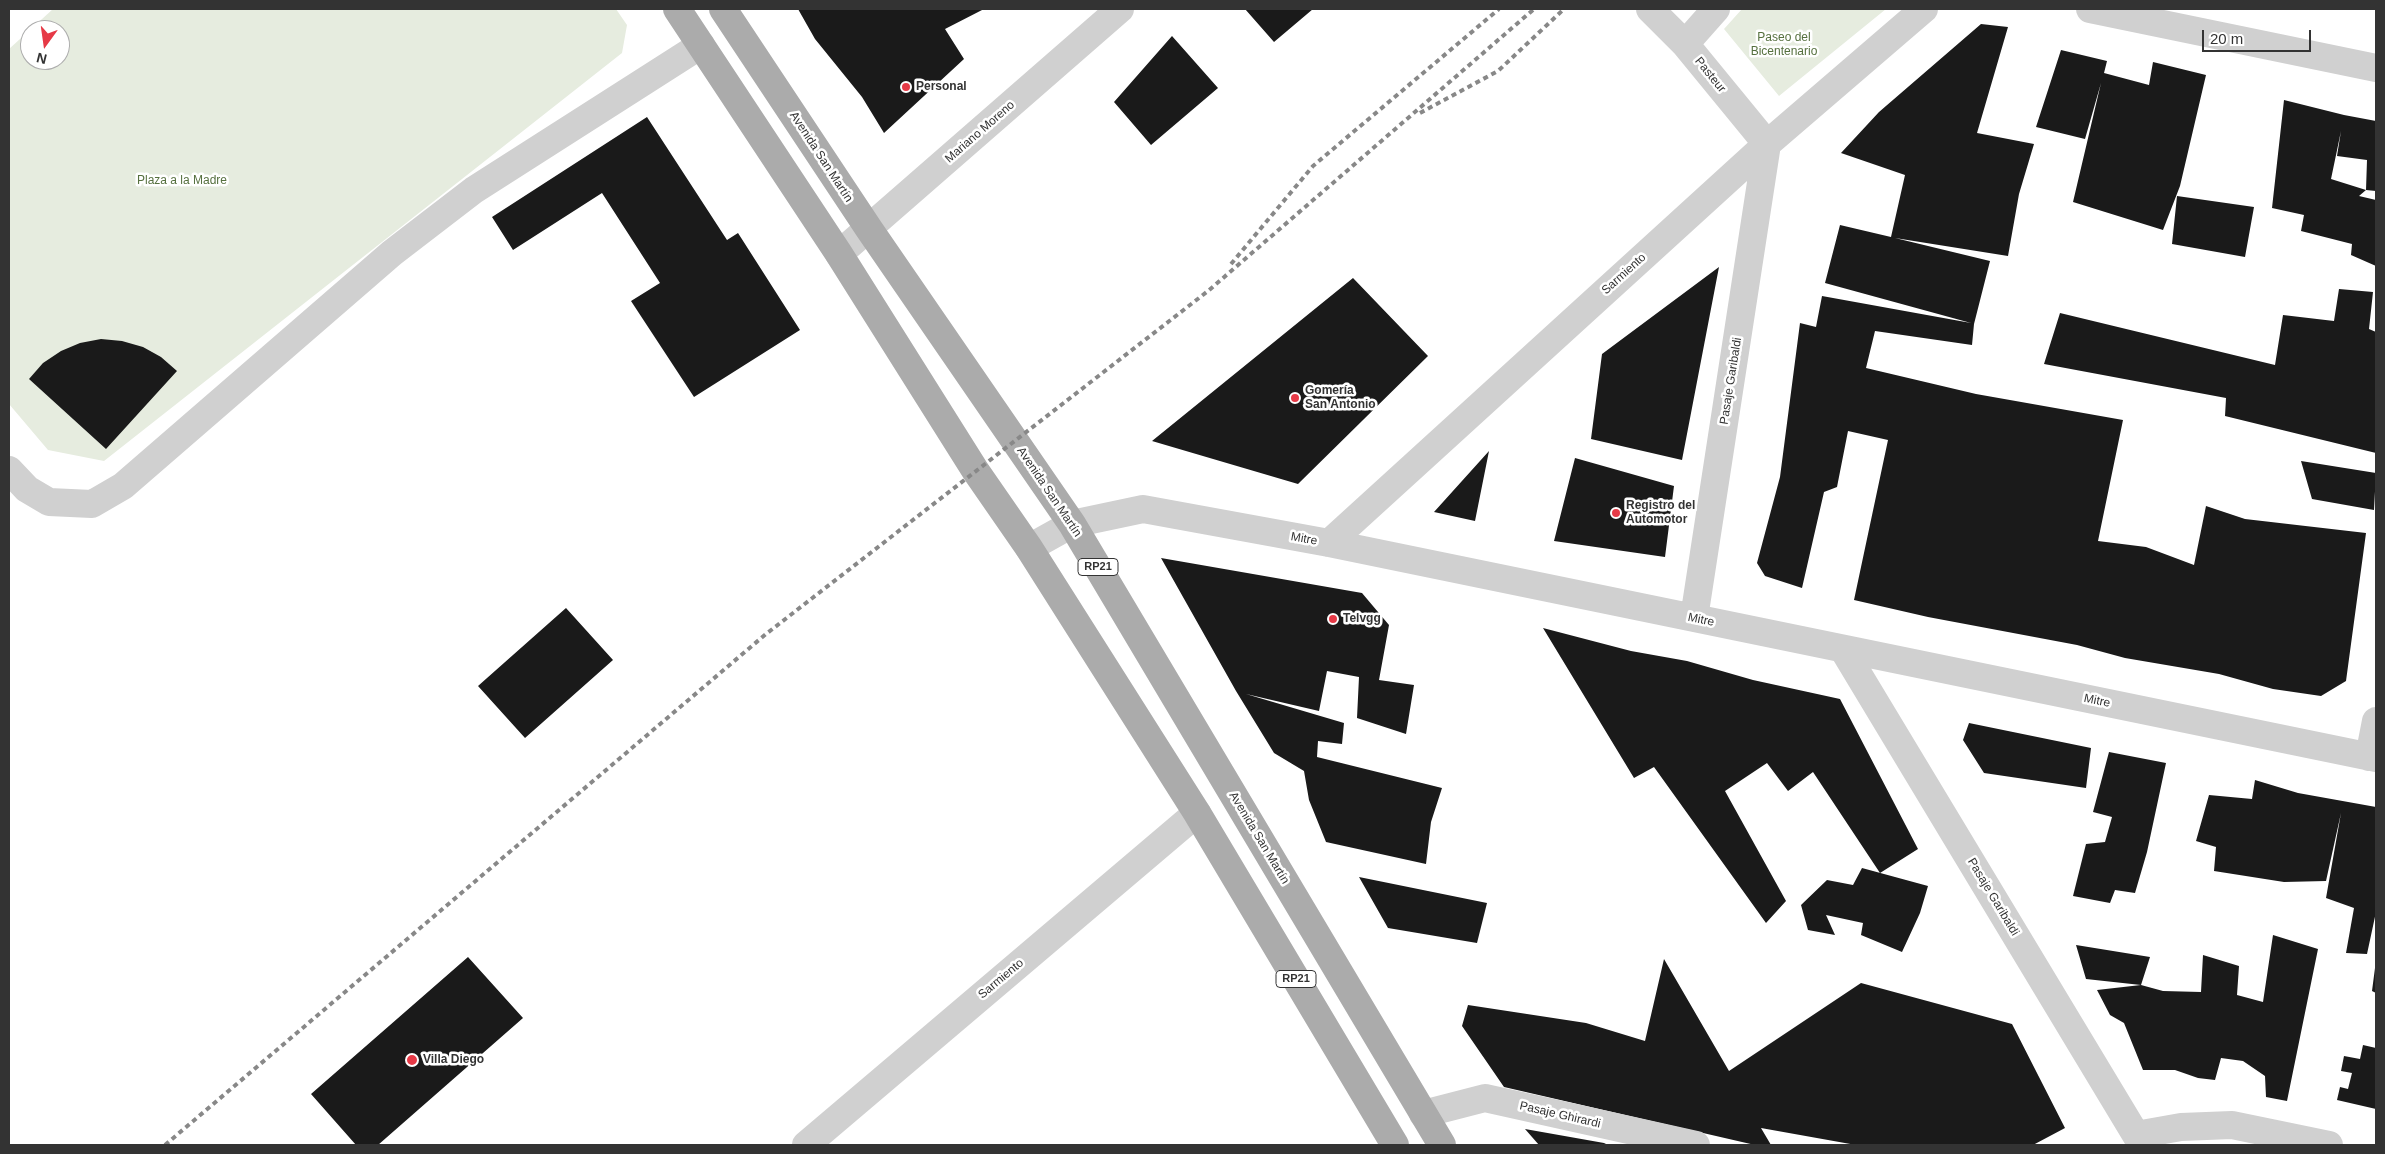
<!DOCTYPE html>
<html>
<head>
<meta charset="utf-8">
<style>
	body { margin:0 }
	#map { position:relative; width:2385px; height:1154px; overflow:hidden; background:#fff; font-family:Arial,sans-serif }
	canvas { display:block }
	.frame { position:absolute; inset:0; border:10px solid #333; pointer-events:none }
	.north { position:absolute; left:20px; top:20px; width:50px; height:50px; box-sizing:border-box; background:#fff; border:1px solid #adadad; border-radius:50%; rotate:194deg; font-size:14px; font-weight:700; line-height:20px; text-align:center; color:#333 }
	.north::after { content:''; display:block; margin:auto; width:18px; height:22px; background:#e63946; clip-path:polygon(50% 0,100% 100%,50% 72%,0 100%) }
	.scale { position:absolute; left:2202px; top:30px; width:109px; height:22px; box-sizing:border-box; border:2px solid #333; border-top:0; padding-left:6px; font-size:15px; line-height:18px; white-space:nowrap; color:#333; -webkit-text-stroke:4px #fff; paint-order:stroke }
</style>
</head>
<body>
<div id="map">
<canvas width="2385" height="1154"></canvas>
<div class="frame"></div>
<div class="north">N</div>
<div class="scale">20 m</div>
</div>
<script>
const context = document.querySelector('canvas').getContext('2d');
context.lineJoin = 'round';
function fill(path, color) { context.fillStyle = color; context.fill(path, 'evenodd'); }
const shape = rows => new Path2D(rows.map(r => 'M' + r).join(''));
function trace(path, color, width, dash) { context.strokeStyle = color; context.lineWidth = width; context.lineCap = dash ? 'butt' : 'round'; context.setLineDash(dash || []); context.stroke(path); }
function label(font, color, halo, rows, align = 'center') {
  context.font = font + ' Arial,sans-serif'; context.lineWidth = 5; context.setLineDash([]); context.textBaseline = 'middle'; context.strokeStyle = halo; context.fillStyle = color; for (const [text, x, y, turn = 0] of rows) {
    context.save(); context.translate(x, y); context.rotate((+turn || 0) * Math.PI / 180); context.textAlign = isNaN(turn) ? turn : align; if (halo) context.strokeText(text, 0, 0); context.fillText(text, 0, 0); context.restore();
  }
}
fill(shape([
	[53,9,616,9,627,25,622,53,104,461,48,450,9,404,9,49],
	[30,30,60,30,60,60,30,60],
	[1742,9,1886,9,1779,96,1724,29]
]), '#e6ecdf');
fill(shape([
	[798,9,984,9,945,29,964,59,884,133,862,97,815,39],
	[1245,9,1313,9,1274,42],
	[1981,24,2008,27,1977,133,2034,144,2019,194,2008,256,1895,238,1990,261,1974,324,1972,345,1875,331,1866,368,1976,394,2123,420,2098,541,2146,547,2194,565,2206,506,2245,519,2366,533,2346,681,2321,696,2273,689,2219,674,2125,658,2077,645,1928,617,1854,600,1888,440,1848,431,1837,487,1824,492,1802,588,1765,576,1757,563,1780,477,1800,323,1816,327,1822,296,1971,323,1825,283,1840,225,1891,237,1905,175,1841,153,1879,112],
	[1172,36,1218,88,1151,145,1114,102],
	[2061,50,2107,61,2104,73,2149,85,2153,62,2206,75,2180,186,2163,230,2073,202,2101,83,2085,139,2036,127],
	[2284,100,2344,115,2376,121,2376,191,2366,190,2359,196,2376,200,2376,266,2351,255,2352,244,2301,231,2304,215,2272,208],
	[2341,131,2337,156,2367,160,2366,190,2331,179],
	[647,117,727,240,738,233,800,330,694,397,631,301,660,283,602,193,513,250,492,217],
	[2177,196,2254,207,2245,257,2172,244],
	[1719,267,1682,460,1591,439,1602,354],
	[1353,278,1428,356,1298,484,1152,441],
	[2339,289,2373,292,2369,329,2376,332,2376,453,2225,416,2226,398,2044,364,2060,313,2275,365,2283,315,2334,321],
	[101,339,122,341,143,347,161,357,177,371,106,449,29,379,43,363,61,351,80,343],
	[1489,451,1475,521,1434,512],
	[1575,458,1674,486,1665,557,1554,541],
	[2301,461,2376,473,2374,510,2312,499],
	[1161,558,1362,593,1389,625,1379,680,1414,685,1406,734,1357,718,1359,677,1327,671,1319,711,1246,694,1344,723,1342,744,1318,741,1317,757,1442,788,1431,822,1426,864,1326,842,1309,800,1304,771,1274,753,1236,691],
	[566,608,613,660,525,738,478,686],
	[1543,628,1631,651,1687,661,1753,680,1840,699,1918,849,1880,873,1813,772,1788,791,1767,763,1725,791,1786,901,1766,923,1654,767,1634,778],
	[1969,723,2091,748,2086,788,1984,773,1963,740],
	[2109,752,2166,763,2147,852,2135,893,2115,890,2110,903,2073,896,2086,844,2105,842,2112,817,2093,812],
	[2255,780,2298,793,2376,807,2376,912,2367,954,2346,953,2354,908,2326,898,2341,813,2326,881,2284,882,2214,871,2216,847,2196,841,2209,795,2252,799],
	[1862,868,1928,886,1920,913,1902,952,1861,935,1863,923,1826,915,1835,935,1808,930,1801,905,1827,880,1853,885],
	[1359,877,1487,903,1477,943,1388,928],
	[2273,935,2318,949,2287,1101,2266,1097,2265,1076,2243,1061,2221,1058,2215,1080,2198,1078,2175,1070,2143,1070,2124,1023,2110,1015,2097,990,2141,985,2086,979,2076,945,2150,957,2141,985,2163,991,2201,992,2203,955,2239,966,2237,995,2263,1002],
	[468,957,523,1018,378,1145,356,1145,311,1094],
	[1664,959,1729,1071,1861,983,2012,1024,2065,1128,2033,1145,1856,1145,1761,1128,1771,1145,1755,1145,1504,1087,1462,1026,1468,1005,1586,1023,1645,1041],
	[2375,968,2376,968,2376,993,2372,991],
	[2363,1045,2376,1048,2376,1109,2337,1100,2340,1087,2348,1089,2352,1073,2341,1071,2344,1056,2360,1059],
	[1525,1129,1604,1143,1608,1145,1539,1145]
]), '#1a1a1a');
trace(shape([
	[1650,9,1685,44,1767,144,1694,618],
	[2090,9,2376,68],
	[1685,44,1716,9],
	[839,254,1120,9],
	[9,470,27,489,49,502,92,504,123,486,392,253,474,190,701,45],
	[1329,543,1767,144,1924,9],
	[1029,548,1072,524,1143,509,1329,543,2376,758],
	[1843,649,2142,1145],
	[2369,757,2376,721],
	[1423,1114,1485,1098,1696,1145],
	[2136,1135,2181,1127,2232,1125,2329,1145],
	[806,1145,1197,813]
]), '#d0d0d0', 28);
trace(shape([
	[677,9,839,254,975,470,1029,548,1197,813,1395,1145],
	[723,9,869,229,1072,524,1442,1145]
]), '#ababab', 28);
trace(shape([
	[1420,113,1498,71,1564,9],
	[1231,264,1313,166,1499,9],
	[165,1145,766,634,1208,291,1534,9]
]), '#888', 4, [5, 4]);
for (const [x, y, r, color] of [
	[906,87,5,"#e63946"],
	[1295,398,5,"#e63946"],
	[1616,513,5,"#e63946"],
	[1333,619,5,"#e63946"],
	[412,1060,6,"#e63946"]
]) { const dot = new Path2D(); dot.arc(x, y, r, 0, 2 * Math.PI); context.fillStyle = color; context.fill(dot); trace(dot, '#fff', 2); }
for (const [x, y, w] of [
	[1098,567,40],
	[1296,979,40]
]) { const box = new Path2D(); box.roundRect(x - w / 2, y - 8.5, w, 17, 4); context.fillStyle = '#fff'; context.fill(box); trace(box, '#333', 1); }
label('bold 11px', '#333', null, [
	["RP21",1098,567],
	["RP21",1296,979]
]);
label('12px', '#56703f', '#fff', [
	["Paseo del",1784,38],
	["Bicentenario",1784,52],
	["Plaza a la Madre",182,181]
]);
label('12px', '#333', '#fff', [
	["Pasteur",1710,75,51],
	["Mariano Moreno",980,132,-41],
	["Avenida San Martín",821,157,57],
	["Sarmiento",1624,274,-42],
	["Pasaje Garibaldi",1731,381,-81],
	["Avenida San Martín",1049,492,56],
	["Mitre",1304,539,10],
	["Mitre",1701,620,12],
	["Mitre",2097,701,12],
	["Avenida San Martín",1259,838,59],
	["Pasaje Garibaldi",1993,897,59],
	["Sarmiento",1001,979,-40],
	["Pasaje Ghirardi",1560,1115,13]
]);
label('bold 12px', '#333', '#fff', [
	["Personal",916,87],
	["Gomería",1305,391],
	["San Antonio",1305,405],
	["Registro del",1626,506],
	["Automotor",1626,520],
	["Telvgg",1343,619],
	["Villa Diego",423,1060]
], 'left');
</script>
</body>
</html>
